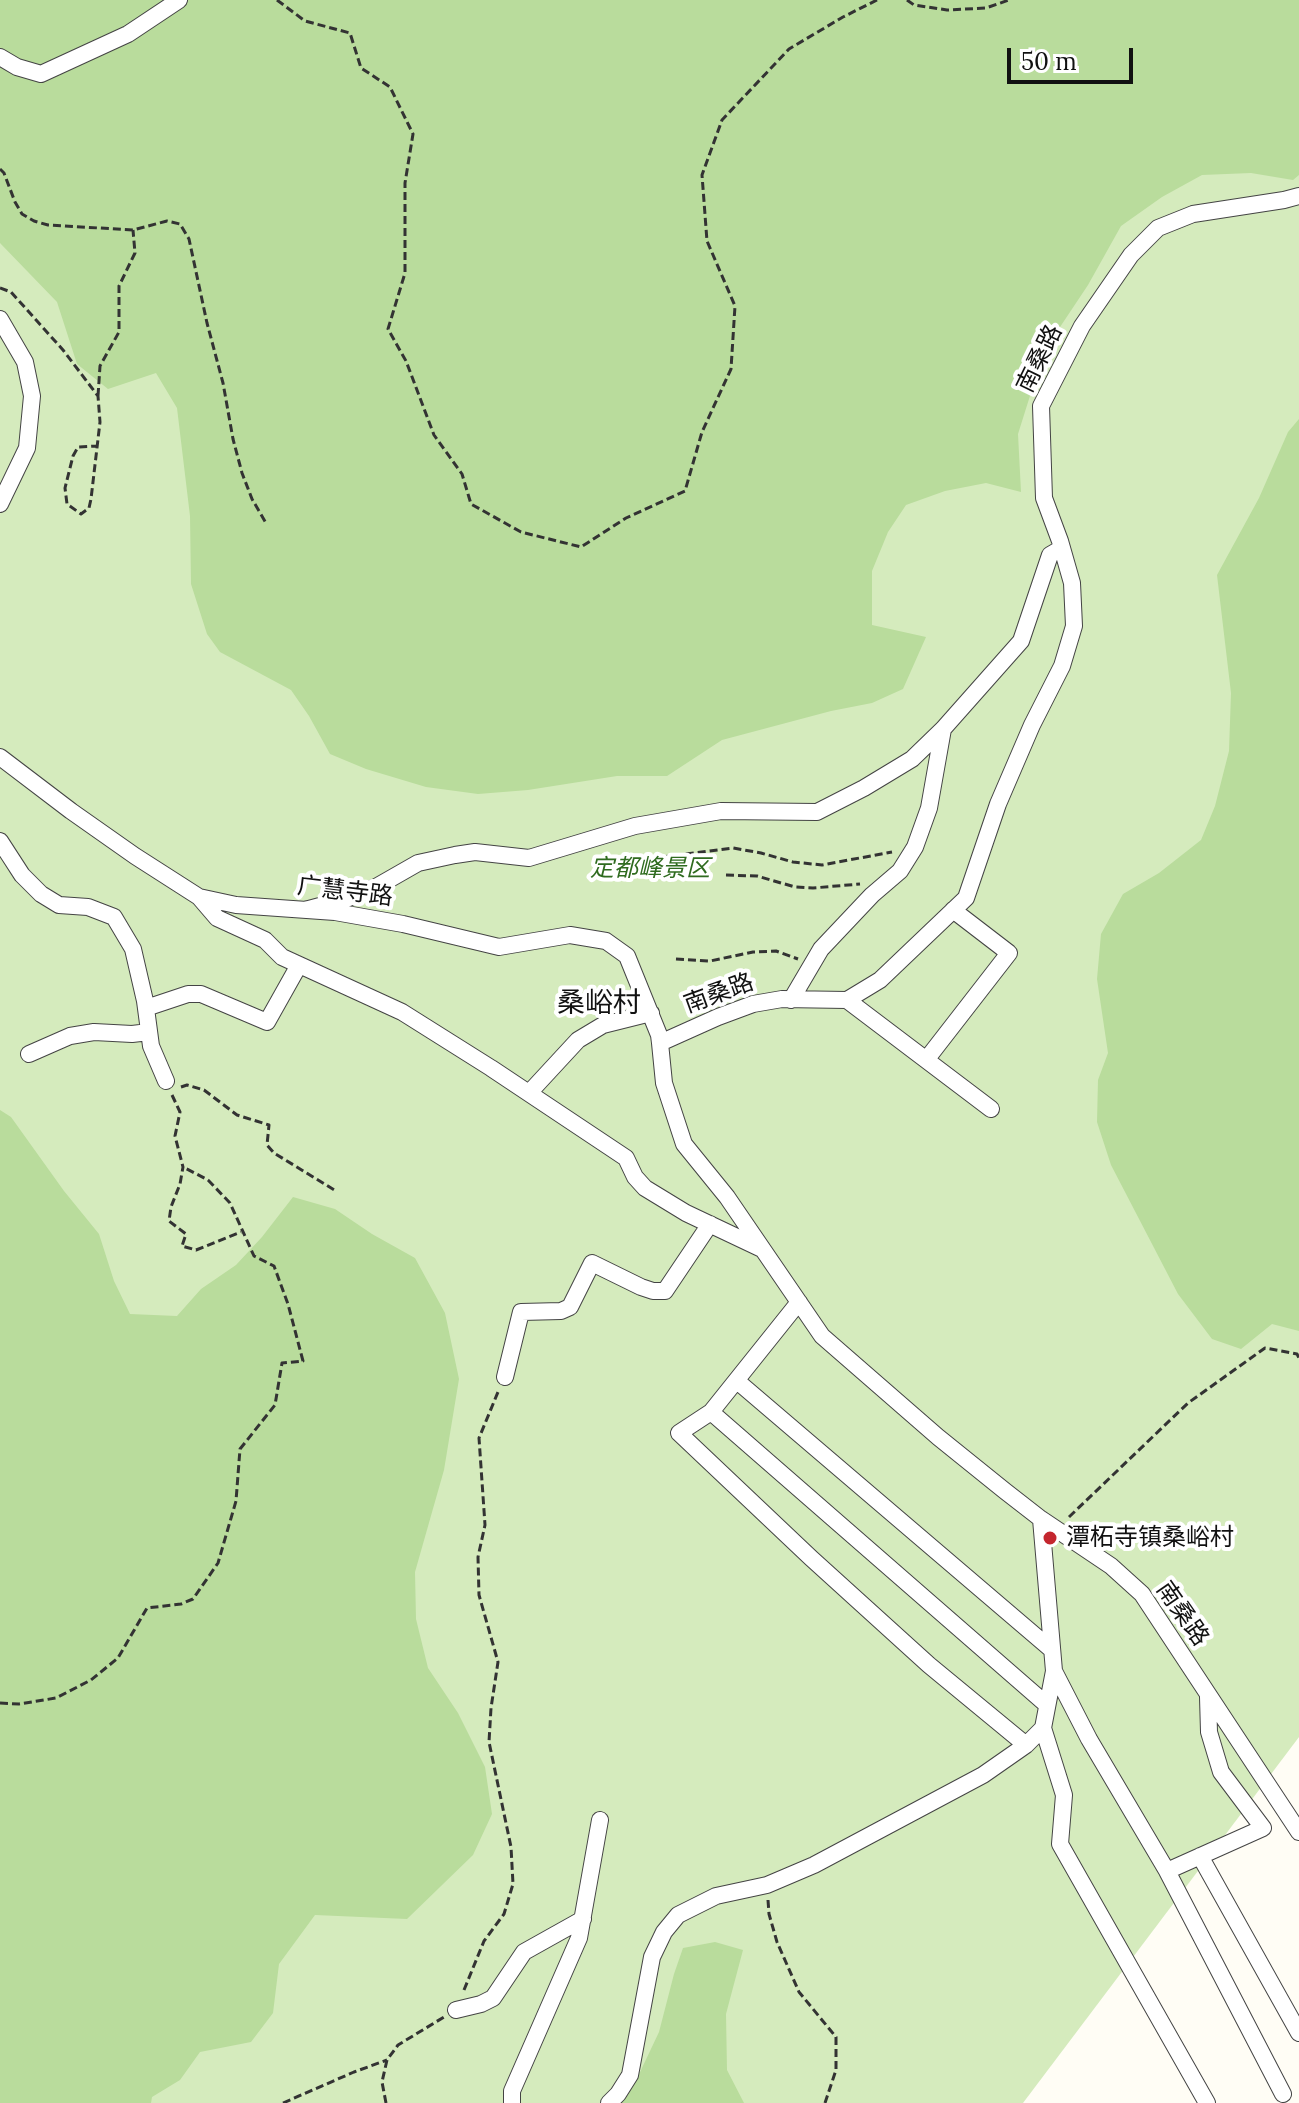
<!DOCTYPE html>
<html>
<head>
<meta charset="utf-8">
<style>
	body { margin:0 }
	#map { position:relative; width:1299px; height:2103px; overflow:hidden; background:#fffdf5; font-family:Lora,serif }
	canvas { display:block }
	.scale { position:absolute; left:1007px; top:48px; width:126px; height:36px; box-sizing:border-box; border:4px solid #111; border-top:0; padding-left:10px; font-size:24px; line-height:28px; white-space:nowrap; color:#111; -webkit-text-stroke:6px #fff; paint-order:stroke }
</style>
</head>
<body>
<div id="map">
<canvas width="1299" height="2103"></canvas>
<div class="scale">50 m</div>
</div>
<script>
const context = document.querySelector('canvas').getContext('2d');
context.lineJoin = 'round';
function fill(path, color) { context.fillStyle = color; context.fill(path, 'evenodd'); }
const shape = rows => new Path2D(rows.map(r => 'M' + r).join(''));
function trace(path, color, width, dash) { context.strokeStyle = color; context.lineWidth = width; context.lineCap = dash ? 'butt' : 'round'; context.setLineDash(dash || []); context.stroke(path); }
function label(font, color, halo, rows, align = 'center') {
  context.font = font + ' Lora,"Noto Sans SC",serif'; context.lineWidth = 8; context.setLineDash([]); context.textBaseline = 'middle'; context.strokeStyle = halo; context.fillStyle = color; for (const [text, x, y, turn = 0] of rows) {
    context.save(); context.translate(x, y); context.rotate((+turn || 0) * Math.PI / 180); context.textAlign = isNaN(turn) ? turn : align; if (halo) context.strokeText(text, 0, 0); context.fillText(text, 0, 0); context.restore();
  }
}
fill(shape([
	[0,0,1299,0,1299,1737,1023,2103,0,2103]
]), '#d5ebbd');
fill(shape([
	[0,0,1299,0,1299,175,1293,180,1251,173,1202,175,1162,197,1121,226,1088,285,1058,330,1040,364,1018,434,1021,492,986,483,945,491,906,505,888,532,872,571,872,625,926,637,903,689,872,703,831,711,722,740,667,776,617,776,528,790,478,794,426,787,366,769,330,754,309,716,291,690,220,652,207,634,191,584,190,516,177,408,156,373,108,389,77,364,57,302,0,243],
	[1299,419,1299,1331,1272,1324,1241,1349,1212,1339,1178,1294,1111,1165,1097,1122,1098,1080,1108,1053,1097,979,1101,934,1123,894,1159,873,1201,840,1215,806,1229,751,1231,693,1217,575,1259,498,1288,432],
	[0,1110,11,1117,64,1191,99,1234,114,1281,130,1314,177,1316,201,1289,236,1265,262,1237,293,1197,335,1209,372,1234,415,1258,445,1313,459,1379,444,1470,415,1572,416,1619,428,1668,458,1713,485,1767,492,1814,473,1855,407,1919,315,1915,279,1964,273,2013,251,2042,200,2052,180,2080,152,2097,151,2103,0,2103],
	[715,1942,743,1950,726,2014,727,2070,744,2103,616,2103,633,2087,659,2032,674,1974,683,1948]
]), '#b9dc9c');
const minor = shape([
	[0,57,17,67,41,74,128,34,179,0],
	[1299,196,1284,200,1193,214,1158,228,1131,255,1082,326,1041,406,1044,498,1060,541,1072,583,1074,626,1062,666,1032,725,998,804,966,898,880,980,847,1000,782,999,753,1004,718,1017,660,1043,664,1083,684,1144,727,1197,822,1336,938,1437,1005,1491,1041,1519,1111,1566,1142,1594,1299,1832],
	[0,319,25,362,32,396,27,448,0,504],
	[0,757,71,811,135,856,199,897,236,905,335,912,403,924,499,947,570,935,606,941,627,956,659,1035,660,1043],
	[0,841,22,875,41,894,59,905,88,907,114,917,133,949,145,1001,151,1046,166,1081],
	[199,897,217,918,265,940,282,957,402,1012,491,1068,626,1158,635,1177,645,1188,686,1213,762,1249],
	[305,910,346,899,376,887,418,863,455,855,475,852,529,858,635,826,721,811,817,812,864,788,912,759,943,729,1021,641,1050,555,1062,548],
	[791,1000,821,949,872,895,900,871,915,847,929,808,943,729],
	[847,1000,991,1109],
	[146,1008,188,994,201,994,267,1022,299,965],
	[29,1054,70,1036,94,1032,132,1034,149,1032],
	[926,1060,1009,953,953,910],
	[529,1093,578,1040,603,1025,651,1013],
	[799,1302,711,1412,679,1433,811,1558,929,1665,1026,1745],
	[505,1377,521,1312,561,1311,570,1307,592,1263,641,1287,653,1291,665,1291,710,1224],
	[737,1381,1052,1650],
	[711,1412,1047,1705],
	[1054,1671,1089,1739,1167,1871,1263,1828,1221,1772,1209,1732,1208,1697],
	[1043,1728,1064,1795,1060,1844,1207,2103],
	[1200,1856,1299,2033],
	[1167,1871,1283,2094],
	[456,2010,481,2004,493,1998,524,1952,583,1919],
	[512,2103,512,2091,579,1938,600,1820],
	[609,2103,618,2094,630,2075,652,1957,664,1932,678,1915,716,1896,767,1885,814,1865,983,1775,1026,1745,1043,1728,1054,1671,1041,1519]
]);
trace(minor, '#444', 18);
trace(shape([
	[277,0,305,21,350,33,361,68,390,87,413,134,405,183,405,273,388,329,406,361,434,435,462,474,471,504,521,532,581,547,626,518,685,491,702,432,731,369,735,306,707,241,702,175,722,120,789,49,843,17,877,0],
	[907,0,914,5,947,10,986,8,1009,0],
	[0,169,4,173,15,202,22,214,34,221,48,225,133,230,167,221,180,224,189,239,207,323,223,383,233,439,242,473,252,499,266,523],
	[0,288,11,292,63,350,98,396,100,422,91,499,89,508,81,514,67,504,65,488,73,456,78,447,97,446],
	[98,396,100,366,119,332,119,286,135,253,133,230],
	[662,857,733,848,761,853,793,862,822,865,892,852],
	[726,875,757,876,795,887,813,888,860,884],
	[676,959,710,961,753,952,776,951,798,959],
	[181,1087,187,1085,204,1090,237,1115,269,1125,267,1145,274,1153,336,1191],
	[172,1095,180,1112,175,1136,183,1167,180,1184,171,1207,169,1221,186,1234,182,1246,196,1250,241,1232],
	[1069,1517,1188,1403,1265,1348,1297,1354,1299,1358],
	[0,1703,19,1704,56,1698,91,1680,118,1658,147,1608,181,1604,193,1599,218,1563,236,1501,240,1449,275,1405,282,1363,303,1361,288,1304,274,1266,254,1256,230,1203,208,1180,183,1167],
	[768,1900,769,1914,777,1942,799,1992,836,2037,836,2070,825,2103],
	[464,1990,484,1941,504,1914,513,1884,511,1847,489,1742,491,1708,498,1662,479,1595,478,1557,485,1525,479,1438,498,1392],
	[283,2103,354,2072,387,2060],
	[386,2103,382,2082,387,2060,398,2045,444,2017]
]), '#333', 3, [8, 4]);
trace(minor, '#fff', 16);
for (const [x, y, r, color] of [
	[1050,1538,8,"#c4262e"]
]) { const dot = new Path2D(); dot.arc(x, y, r, 0, 2 * Math.PI); context.fillStyle = color; context.fill(dot); trace(dot, '#fff', 3); }
label('24px', '#111', '#fff', [
	["南桑路",1040,359,-64],
	["广慧寺路",345,892,7],
	["南桑路",719,994,-20],
	["南桑路",1182,1614,55]
]);
label('italic 24px', '#2f6b1f', '#fff', [
	["定都峰景区",650,869]
]);
label('24px', '#111', '#fff', [
	["潭柘寺镇桑峪村",1066,1538]
], 'left');
label('28px', '#111', '#fff', [
	["桑峪村",599,1004]
]);
</script>
</body>
</html>
